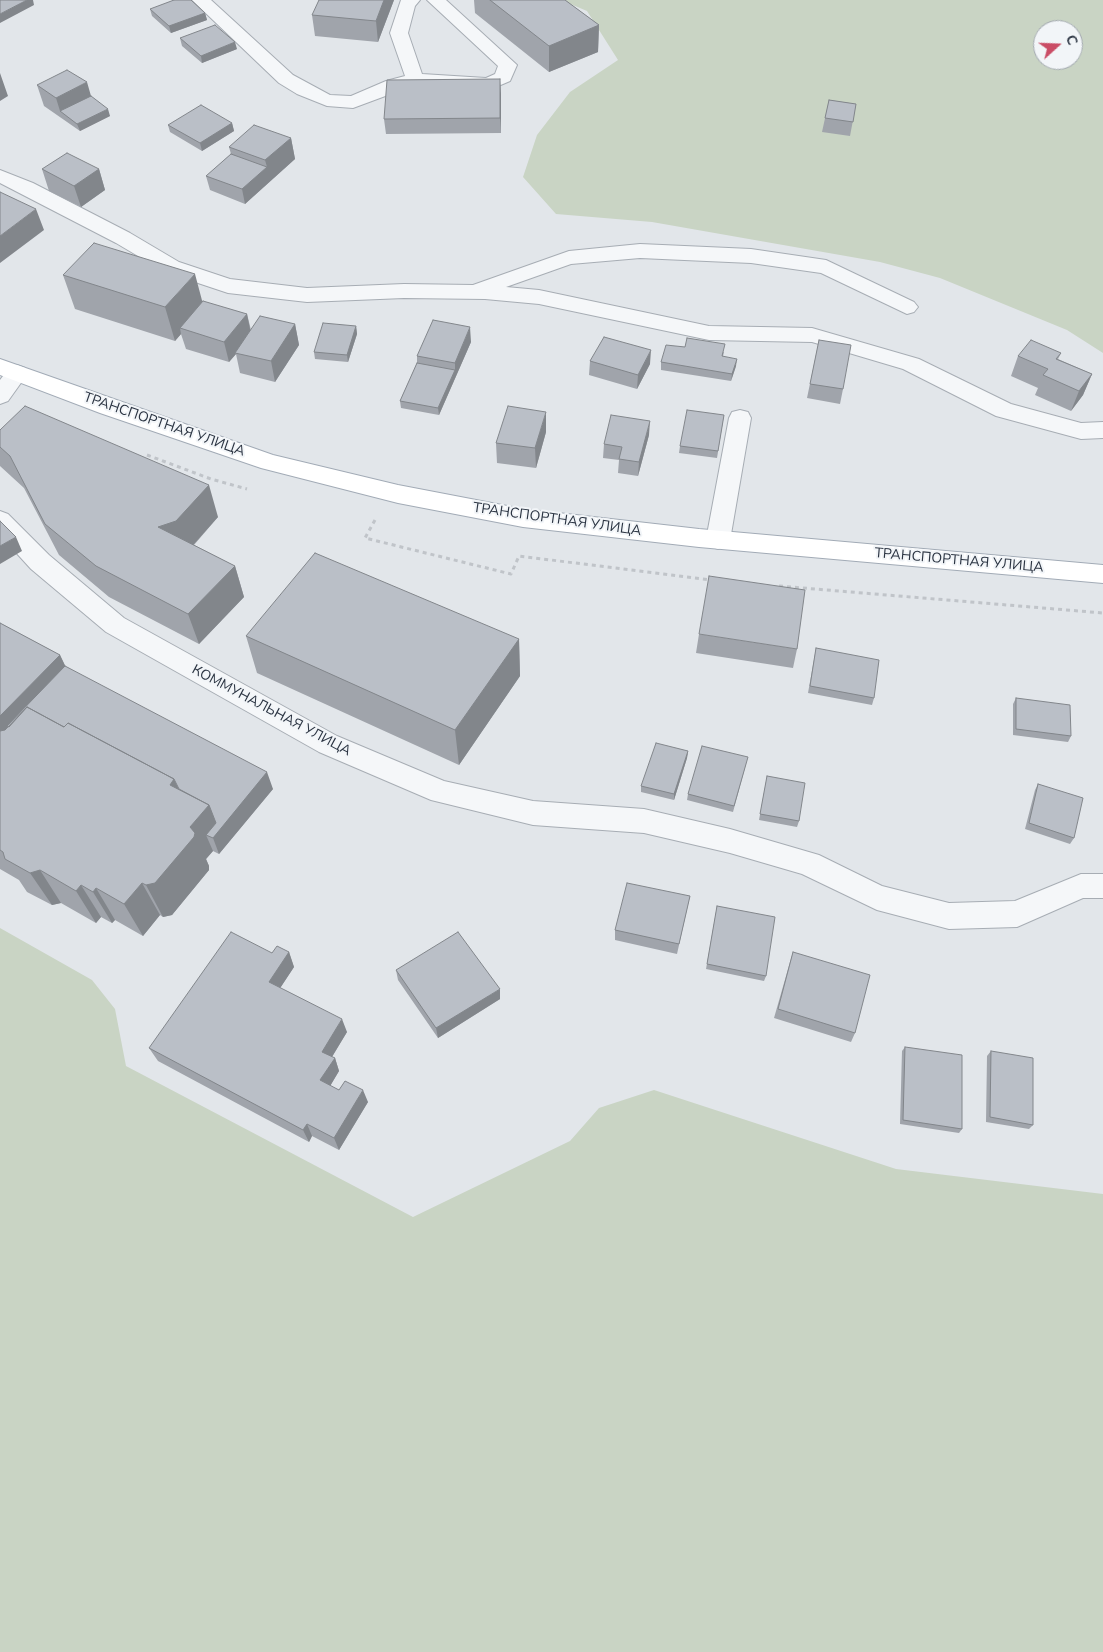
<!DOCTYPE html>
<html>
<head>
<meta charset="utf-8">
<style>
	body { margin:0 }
	#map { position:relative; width:1103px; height:1652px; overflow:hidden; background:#e2e6ea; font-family:"Nunito Sans",sans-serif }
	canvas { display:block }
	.north { position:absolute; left:1033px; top:20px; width:50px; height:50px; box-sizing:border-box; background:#f2f5f8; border:1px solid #a2a8af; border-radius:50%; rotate:70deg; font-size:14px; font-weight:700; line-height:20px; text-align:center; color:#2b3442 }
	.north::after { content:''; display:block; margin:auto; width:18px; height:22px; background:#ca4d66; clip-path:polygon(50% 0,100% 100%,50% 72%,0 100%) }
</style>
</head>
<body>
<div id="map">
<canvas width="1103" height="1652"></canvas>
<div class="north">С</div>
</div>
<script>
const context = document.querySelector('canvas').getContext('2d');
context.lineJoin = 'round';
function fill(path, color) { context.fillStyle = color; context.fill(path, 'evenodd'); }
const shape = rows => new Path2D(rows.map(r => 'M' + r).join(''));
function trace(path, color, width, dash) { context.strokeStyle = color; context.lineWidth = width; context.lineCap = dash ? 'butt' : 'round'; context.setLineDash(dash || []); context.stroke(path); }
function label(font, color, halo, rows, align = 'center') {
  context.font = font + ' "Nunito Sans",sans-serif'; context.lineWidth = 4; context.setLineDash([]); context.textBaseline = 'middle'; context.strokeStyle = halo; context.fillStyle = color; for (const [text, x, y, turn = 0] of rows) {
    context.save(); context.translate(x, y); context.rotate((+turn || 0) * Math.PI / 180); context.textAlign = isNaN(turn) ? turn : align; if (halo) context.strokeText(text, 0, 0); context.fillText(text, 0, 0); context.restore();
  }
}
fill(shape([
	[561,0,1103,0,1103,353,1067,330,940,278,880,262,652,222,556,214,523,177,537,135,570,92,618,60,587,11],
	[1043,30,1073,30,1073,60,1043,60],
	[0,928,92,980,115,1009,126,1066,413,1217,570,1141,599,1108,654,1090,896,1169,1103,1194,1103,1652,0,1652]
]), '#c9d4c4');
const minor = shape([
	[192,0,211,0,293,75,330,95,351,96,386,81,405,76,390,33,401,0,420,0,415,6,408,33,422,74,486,78,495,74,498,66,427,0,446,0,517,65,510,81,489,90,415,85,353,108,327,106,297,94,279,83,192,0],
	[0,170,33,183,130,233,179,262,230,279,307,288,404,284,473,285,569,251,640,244,751,249,826,260,914,302,918,307,914,312,907,314,821,273,751,263,640,258,571,264,506,287,539,290,709,326,812,328,919,359,1011,404,1081,423,1103,422,1103,438,1081,439,996,416,903,369,812,342,709,340,539,304,485,299,404,298,307,302,228,293,165,272,116,243,0,183,0,170],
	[17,365,25,368,28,373,8,401,0,404,0,380,9,368,17,365],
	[740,410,748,412,751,418,730,540,726,546,718,549,710,546,706,540,729,418,732,412,740,410],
	[0,511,8,514,49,555,124,618,337,736,444,781,533,801,644,809,730,829,819,855,882,886,949,903,1015,901,1081,874,1103,874,1103,898,1083,898,1017,927,949,929,877,910,802,874,730,853,644,833,533,825,431,800,319,752,106,632,31,569,0,535,0,511]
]);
const major = shape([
	[0,359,273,455,398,485,523,509,699,529,1103,565,1103,583,699,547,523,527,398,503,261,468,100,413,0,375,0,359]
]);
trace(minor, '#a7adb4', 2);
trace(major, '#a2abb6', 2);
trace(shape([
	[147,455,211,479,247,489],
	[375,520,365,538,511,574,519,556,711,580],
	[779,586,1103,613]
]), '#c0c4c9', 3, [4, 4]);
fill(minor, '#f5f7f9');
fill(major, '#fff');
fill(shape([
	[394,0,378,42,315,36,312,15],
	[474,0,565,0,599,25,598,52,549,72,475,13],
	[150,9,205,13,207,20,171,33,152,16],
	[180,38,237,49,202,63,182,46],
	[500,79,501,133,386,134,384,119],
	[37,85,91,96,110,116,80,131,44,106],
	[829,100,856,104,850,136,822,132],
	[232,123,234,131,202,151,170,132,168,125],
	[291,138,295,159,245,204,210,190,206,176,231,154,229,147],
	[42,169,99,169,105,190,81,207,49,191],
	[63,275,202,302,247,314,251,330,295,324,299,345,275,382,240,373,236,354,229,362,186,349,181,334,175,341,75,309],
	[356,326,357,334,348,362,315,359,314,352],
	[819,340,843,389,840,404,807,398],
	[471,342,439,415,401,408,400,401,417,363,417,356],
	[724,352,723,356,736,366,731,381,661,370,661,362],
	[1061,353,1058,359,1092,374,1083,395,1071,411,1035,395,1038,388,1011,376,1018,356],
	[590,361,650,364,637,389,589,375],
	[724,415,717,458,679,453,680,446],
	[0,430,218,517,194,545,235,566,244,597,199,644,109,597,59,555,24,488,0,466],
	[546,432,536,468,497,463,496,443],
	[649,435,638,476,618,473,619,460,603,458,604,444],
	[0,623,60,655,65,666,273,789,219,854,213,851,206,859,209,866,209,870,172,915,163,917,160,915,143,936,115,920,112,923,101,917,96,923,61,903,52,905,27,892,19,880,0,869],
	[699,634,797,649,793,668,696,653],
	[246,636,519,639,520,676,459,765,257,673],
	[816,648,874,698,872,705,808,693],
	[1016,698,1071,736,1068,742,1013,735,1013,704],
	[688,751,687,758,674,800,641,792,641,786],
	[746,764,733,812,687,800,688,794],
	[767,776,799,821,797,827,759,820],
	[1038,784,1074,838,1070,844,1025,829,1035,790],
	[690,896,677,954,615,940,615,930],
	[717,906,766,976,764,981,706,969],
	[289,952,294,967,280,988,347,1032,332,1057,335,1058,339,1071,330,1086,339,1090,368,1102,339,1150,312,1136,309,1142,158,1061,149,1048,272,953],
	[793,952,855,1033,851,1042,774,1018,790,962],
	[396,970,500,999,438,1038,398,980],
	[905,1047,962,1129,959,1133,900,1124,902,1051],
	[991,1051,1033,1125,1029,1129,986,1122,987,1056]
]), '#a0a4ab');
fill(shape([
	[27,0,33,0,34,5,0,23,0,14],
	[384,0,394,0,378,42,376,21],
	[205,13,207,20,171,33,169,26],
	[599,25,598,52,549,72,549,46],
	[235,42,237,49,202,63,201,56],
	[0,73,8,96,0,101],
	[500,79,501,94,501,133,500,118],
	[87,82,93,103,60,111,56,98],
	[108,109,110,116,80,131,77,124],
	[232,123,234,131,202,151,200,143],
	[291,138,295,159,245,204,242,189,267,167,265,160],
	[99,169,105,190,81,207,74,186],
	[36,209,44,230,0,263,0,236],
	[195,274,204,308,180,328,181,334,175,341,165,307],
	[247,314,251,334,235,353,236,354,229,362,224,342],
	[295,324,299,345,275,382,271,361],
	[356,326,357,334,348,362,347,355],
	[470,327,471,342,439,415,438,408,455,370,455,363],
	[651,350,650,364,637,389,638,375],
	[737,359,736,366,731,381,732,374],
	[1092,374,1083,395,1071,411,1079,391],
	[546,412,546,432,536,468,535,448],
	[650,421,649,435,638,476,639,462],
	[209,485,218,517,186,553,158,527],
	[16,537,22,551,0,564,0,546],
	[235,566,244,597,199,644,188,614],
	[519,639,520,676,459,765,455,730],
	[60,655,74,684,7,726,18,743,0,762,0,716],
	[688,751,687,758,674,800,674,794],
	[267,772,273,789,219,854,213,838,206,835,213,851,206,859,209,866,209,870,172,915,163,917,146,885,190,827,209,805],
	[174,779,187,807,170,785],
	[40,870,61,903,52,905,30,873],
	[142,883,160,915,143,936,124,904],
	[81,885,101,917,96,923,76,891],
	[96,888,115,920,112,923,93,892],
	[289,952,294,967,275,996,269,982],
	[500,989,500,999,438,1038,436,1028],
	[342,1019,347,1032,327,1065,322,1052],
	[335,1058,339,1071,326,1093,320,1080],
	[363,1090,368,1102,339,1150,334,1138],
	[307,1124,312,1136,309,1142,303,1130]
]), '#82868b');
const building = shape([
	[0,0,27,0,0,14,0,0],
	[174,0,191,0,205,13,169,26,150,9,174,0],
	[319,0,384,0,376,21,312,15,319,0],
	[490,0,565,0,599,25,549,46,490,0],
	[215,25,235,42,201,56,180,38,215,25],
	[67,70,87,82,56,98,37,85,67,70],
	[500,79,500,118,384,119,387,80,500,79],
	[91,96,108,109,77,124,60,111,91,96],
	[829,100,856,104,853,122,825,118,829,100],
	[201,105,232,123,200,143,168,125,201,105],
	[254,125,291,138,265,160,229,147,254,125],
	[67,153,99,169,74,186,42,169,67,153],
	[231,154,267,167,242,189,206,176,231,154],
	[0,192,36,209,0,236,0,192],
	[94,243,195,274,165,307,63,275,94,243],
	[203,301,247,314,224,342,180,328,203,301],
	[260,316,295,324,271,361,235,353,260,316],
	[433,320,470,327,455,363,417,356,433,320],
	[323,323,356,326,347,355,314,352,323,323],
	[604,337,651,350,638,375,590,361,604,337],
	[687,338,725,344,722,356,737,359,732,374,661,362,666,345,685,347,687,338],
	[819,340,851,345,843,389,810,384,819,340],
	[1031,340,1061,353,1056,359,1092,374,1079,391,1043,375,1048,369,1018,356,1031,340],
	[417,363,455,370,438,408,400,401,417,363],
	[25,406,209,485,176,521,158,527,235,566,188,614,96,566,45,524,10,456,0,447,0,430,25,406],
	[508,406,546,412,535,448,496,443,508,406],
	[687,410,724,415,718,451,680,446,687,410],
	[611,415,650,421,639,462,619,459,622,447,604,444,611,415],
	[0,521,16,537,0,546,0,521],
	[315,553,519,639,455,730,246,636,315,553],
	[709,576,805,590,797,649,699,634,709,576],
	[0,623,60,655,0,716,0,623],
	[816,648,879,660,874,698,810,686,816,648],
	[65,666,267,772,213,838,206,835,216,823,209,805,179,789,174,779,68,723,64,727,27,707,9,727,7,726,65,666],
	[1016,698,1070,705,1071,736,1016,729,1016,698],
	[27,707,64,727,68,723,174,779,170,785,209,805,190,827,195,833,194,837,155,883,146,885,142,883,124,904,96,888,93,892,81,885,76,891,40,870,30,873,5,859,3,852,0,850,0,731,5,730,27,707],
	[656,743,688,751,674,794,641,786,656,743],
	[702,746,748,757,734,806,688,794,702,746],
	[767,776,805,783,799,821,760,814,767,776],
	[1038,784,1083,798,1074,838,1029,823,1038,784],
	[627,883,690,896,679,944,615,930,627,883],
	[717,906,775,917,766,976,707,964,717,906],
	[231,932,272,953,277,946,289,952,269,982,342,1019,322,1052,335,1058,320,1080,339,1090,345,1081,363,1090,334,1138,307,1124,303,1130,149,1048,231,932],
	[458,932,500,989,436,1028,396,970,458,932],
	[793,952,870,975,855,1033,778,1009,793,952],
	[905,1047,962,1055,962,1129,903,1120,905,1047],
	[991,1051,1033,1058,1033,1125,990,1117,991,1051]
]);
fill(building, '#babfc7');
trace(building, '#82868b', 1);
label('14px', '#2b3442', '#f2f5f8', [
	["ТРАНСПОРТНАЯ УЛИЦА",164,425,19],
	["ТРАНСПОРТНАЯ УЛИЦА",557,520,8],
	["ТРАНСПОРТНАЯ УЛИЦА",959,561,5],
	["КОММУНАЛЬНАЯ УЛИЦА",271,711,28]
]);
</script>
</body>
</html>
